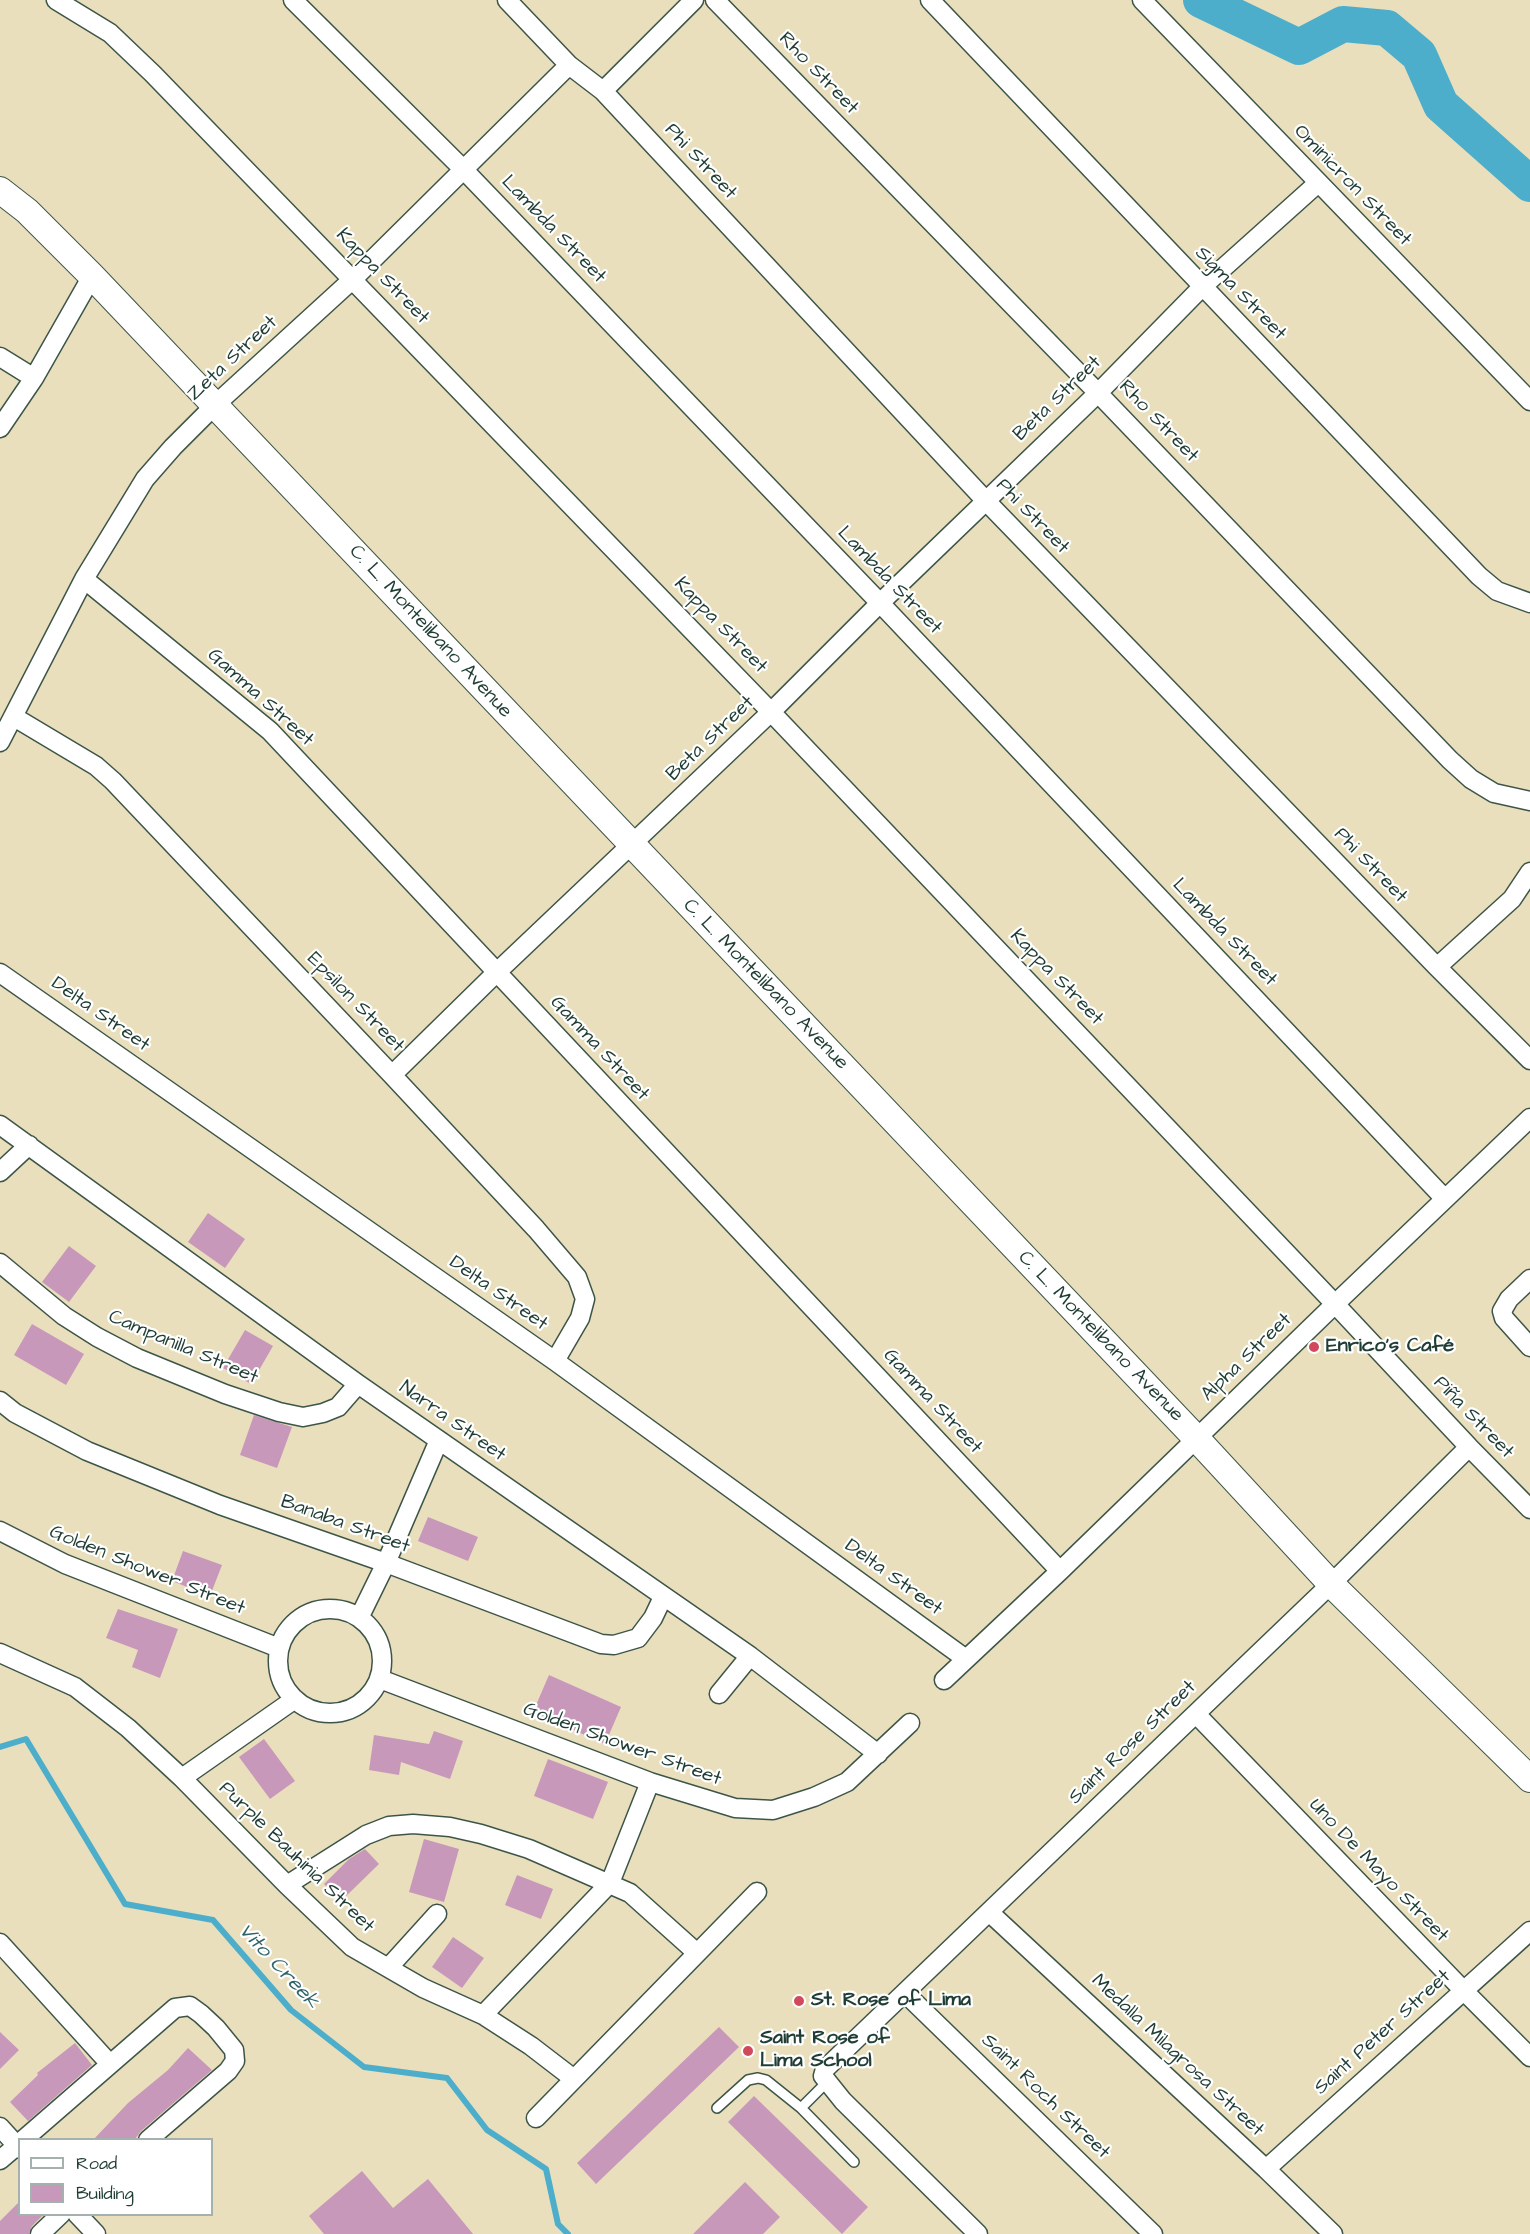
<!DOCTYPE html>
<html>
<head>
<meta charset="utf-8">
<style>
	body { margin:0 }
	#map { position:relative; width:1530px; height:2234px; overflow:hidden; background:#e9dfbc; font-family:"Architects Daughter",sans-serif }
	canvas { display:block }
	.legend { position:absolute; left:18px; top:2138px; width:195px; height:78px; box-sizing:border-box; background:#fff; border:2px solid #a5b1ae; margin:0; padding:8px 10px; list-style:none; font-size:18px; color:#1f3d34 }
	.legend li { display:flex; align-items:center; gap:12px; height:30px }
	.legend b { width:30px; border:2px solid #a5b1ae }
</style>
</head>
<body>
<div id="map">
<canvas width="1530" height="2234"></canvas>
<ul class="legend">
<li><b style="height:8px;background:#fff"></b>Road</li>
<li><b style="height:16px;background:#c898ba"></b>Building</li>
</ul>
</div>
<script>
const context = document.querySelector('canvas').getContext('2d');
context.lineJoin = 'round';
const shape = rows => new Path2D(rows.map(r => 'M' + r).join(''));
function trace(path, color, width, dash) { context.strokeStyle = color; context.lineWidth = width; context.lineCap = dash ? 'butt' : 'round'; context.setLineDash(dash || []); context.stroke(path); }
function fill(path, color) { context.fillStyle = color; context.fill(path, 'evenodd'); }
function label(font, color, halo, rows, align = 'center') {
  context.font = font + ' "Architects Daughter",sans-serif'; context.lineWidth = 4.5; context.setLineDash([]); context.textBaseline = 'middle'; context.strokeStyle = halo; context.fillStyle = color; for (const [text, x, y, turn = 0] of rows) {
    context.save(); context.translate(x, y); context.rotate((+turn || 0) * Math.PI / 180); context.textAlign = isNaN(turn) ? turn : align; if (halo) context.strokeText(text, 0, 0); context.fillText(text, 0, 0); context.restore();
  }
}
trace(shape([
	[0,1747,26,1739,125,1904,213,1920,291,2010,364,2067,447,2078,487,2130,546,2169,558,2224,568,2234]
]), '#4caecb', 6);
trace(shape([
	[1201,0,1299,47,1343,24,1387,28,1419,55,1441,105,1530,184]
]), '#4caecb', 36);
fill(shape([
	[208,1213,245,1239,225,1268,188,1242],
	[69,1246,96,1266,69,1302,42,1282],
	[32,1324,84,1354,66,1385,14,1355],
	[245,1330,273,1346,251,1384,223,1368],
	[254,1415,292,1427,277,1468,240,1455],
	[428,1517,478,1537,468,1561,418,1541],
	[183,1551,222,1565,210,1596,172,1581],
	[118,1609,178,1629,160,1678,132,1667,138,1650,106,1638],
	[549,1675,621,1707,605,1744,533,1712],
	[434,1731,463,1741,450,1779,401,1762,399,1775,369,1770,374,1735,429,1744],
	[264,1739,295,1781,270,1799,239,1757],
	[548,1759,608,1782,593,1819,534,1796],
	[424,1839,459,1849,444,1902,409,1892],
	[365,1849,379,1864,341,1901,324,1884,349,1859],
	[517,1875,553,1889,541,1919,505,1905],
	[453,1937,484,1958,462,1988,432,1967],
	[719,2027,739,2047,596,2184,577,2163],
	[0,2032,19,2050,0,2069],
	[75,2043,92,2065,28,2121,10,2102,38,2075,37,2073],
	[188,2048,212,2070,141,2131,135,2139,94,2139,128,2103,168,2070],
	[754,2096,868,2207,842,2234,728,2122],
	[362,2171,393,2208,428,2179,473,2234,324,2234,309,2216],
	[745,2182,780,2217,763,2234,693,2234],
	[20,2201,20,2214,44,2214,32,2226,29,2234,0,2234,0,2221]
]), '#c898ba');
const lane = shape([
	[717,2108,748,2080,758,2078,766,2080,801,2108,827,2082],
	[801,2108,854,2162]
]);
const street = shape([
	[56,0,110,33,153,74,771,712,1335,1304,1469,1447,1530,1509],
	[293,0,463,169,880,603,1445,1199],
	[507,0,569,65,603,91,986,501,1437,967,1530,1060],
	[715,0,1098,393,1450,760,1471,779,1494,793,1530,801],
	[930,0,1479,576,1497,591,1530,603],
	[1142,0,1530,401],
	[603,91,694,0],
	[0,357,34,378],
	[0,428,34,378,92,276],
	[84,579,270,731,1060,1571],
	[14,717,96,766,113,781,392,1075,536,1229,577,1277,585,1299,580,1318,555,1361],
	[0,742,84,579,145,479,173,447,215,405,353,279,569,65],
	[1437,967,1512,899,1530,872],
	[0,973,555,1361,966,1659],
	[392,1075,496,973,771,712,880,603,1098,393,1202,287,1318,183],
	[0,1125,358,1384,750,1656,878,1754],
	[0,1172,29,1145],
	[0,1263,64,1316,97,1337,137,1358,225,1394,279,1412,303,1417,323,1413,338,1407,358,1384],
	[1530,1279,1509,1299,1502,1311,1504,1318,1530,1347],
	[0,1401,15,1413,87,1451,220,1505,386,1563,601,1644,614,1645,638,1638,653,1618,663,1597],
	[0,1531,65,1564,279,1648],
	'278 1661a52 52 0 1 1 104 0a52 52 0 1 1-104 0Z',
	[359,1618,386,1563,439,1440],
	[0,1653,75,1687,128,1728,182,1778,287,1885,352,1947,423,1988,483,2015,531,2046,574,2079],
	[380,1679,650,1782,735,1808,773,1810,814,1797,847,1782,910,1723],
	[944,1680,1060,1571,1335,1304,1530,1118],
	[719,1694,750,1656],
	[1196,1714,1464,1991,1530,2057],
	[182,1778,295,1699],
	[287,1885,366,1835,389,1826,413,1824,450,1827,481,1834,529,1849,630,1893,697,1953],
	[989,1912,1266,2169,1333,2234],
	[0,1943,110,2064],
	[389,1967,437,1914],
	[905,1993,1153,2234],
	[483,2015,610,1883,650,1782],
	[536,2118,757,1892],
	[0,2127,20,2149],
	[23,2140,175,2008,190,2006,201,2014,216,2028,234,2050,235,2061,228,2071,148,2140],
	[0,2160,20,2143],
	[1266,2169,1530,1931],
	[77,2214,96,2234],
	[40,2234,61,2214],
	[978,2234,843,2101,823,2076,825,2069,1331,1584,1469,1447]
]);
const secondary = shape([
	[0,190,27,211,92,276,1196,1438,1331,1584,1530,1779]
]);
trace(lane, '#3d5548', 12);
trace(street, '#3d5548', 21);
trace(secondary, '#3d5548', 28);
trace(lane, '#fff', 9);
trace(street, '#fff', 18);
trace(secondary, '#fff', 26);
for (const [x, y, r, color] of [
	[1314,1347,6,"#d1495b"],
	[799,2001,6,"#d1495b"],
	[748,2051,6,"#d1495b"]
]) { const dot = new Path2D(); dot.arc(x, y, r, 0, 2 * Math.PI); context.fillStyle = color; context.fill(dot); trace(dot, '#fff', 2); }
label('20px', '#1f3d34', '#fff', [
	["Rho Street",818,74,46],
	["Phi Street",700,162,47],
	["Ominicron Street",1352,186,46],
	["Lambda Street",553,230,46],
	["Kappa Street",382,277,46],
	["Sigma Street",1240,294,46],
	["Zeta Street",233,359,-43],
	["Beta Street",1058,399,-44],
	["Rho Street",1158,422,46],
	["Phi Street",1032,517,46],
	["Lambda Street",889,581,46],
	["Kappa Street",720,626,46],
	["C. L. Montelibano Avenue",430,632,47],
	["Gamma Street",260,698,42],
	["Beta Street",711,739,-44],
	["Phi Street",1370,866,46],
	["Lambda Street",1224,933,46],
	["Kappa Street",1056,978,46],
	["C. L. Montelibano Avenue",765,985,46],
	["Epsilon Street",355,1003,46],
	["Delta Street",100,1015,35],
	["Gamma Street",599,1049,47],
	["Delta Street",498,1294,35],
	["C. L. Montelibano Avenue",1100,1337,46],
	["Campanilla Street",183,1348,23],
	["Alpha Street",1247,1358,-44],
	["Gamma Street",932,1402,47],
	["Piña Street",1473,1418,46],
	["Narra Street",452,1422,35],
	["Banaba Street",345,1525,20],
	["Golden Shower Street",147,1571,22],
	["Delta Street",893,1578,36],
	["Saint Rose Street",1133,1743,-44],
	["Golden Shower Street",622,1745,20],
	["Purple Bauhinia Street",296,1858,44],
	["Uno De Mayo Street",1378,1871,46],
	["Saint Peter Street",1383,2033,-42],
	["Medalla Milagrosa Street",1177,2056,43],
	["Saint Roch Street",1045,2097,44]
]);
label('bold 20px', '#1f3d34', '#fff', [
	["Enrico's Café",1326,1347],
	["St. Rose of Lima",811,2001],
	["Saint Rose of",760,2039],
	["Lima School",760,2062]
], 'left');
label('italic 21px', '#2f6569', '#fff', [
	["Vito Creek",278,1967,47]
]);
</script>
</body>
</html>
